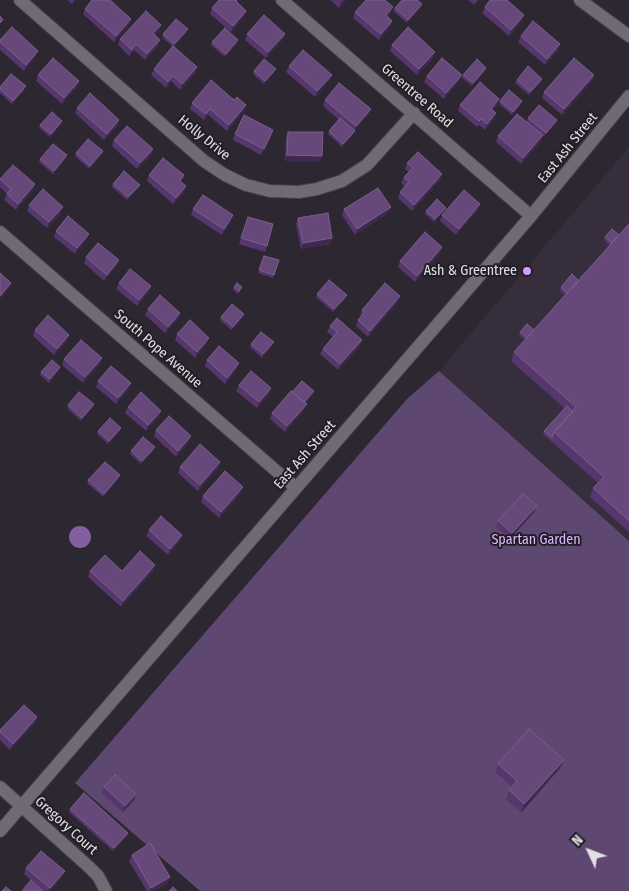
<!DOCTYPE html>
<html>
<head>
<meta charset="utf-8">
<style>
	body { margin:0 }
	#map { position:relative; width:629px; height:891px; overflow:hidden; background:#2c2730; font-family:"Fira Sans Condensed",sans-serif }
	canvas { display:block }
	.north { position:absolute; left:564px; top:826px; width:50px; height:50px; -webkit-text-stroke:4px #221e26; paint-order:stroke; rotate:313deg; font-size:14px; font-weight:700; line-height:20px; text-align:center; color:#e2dfe5 }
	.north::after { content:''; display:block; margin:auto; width:18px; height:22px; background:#e2dfe5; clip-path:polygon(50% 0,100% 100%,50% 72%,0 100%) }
</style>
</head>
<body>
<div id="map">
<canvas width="629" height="891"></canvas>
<div class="north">N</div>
</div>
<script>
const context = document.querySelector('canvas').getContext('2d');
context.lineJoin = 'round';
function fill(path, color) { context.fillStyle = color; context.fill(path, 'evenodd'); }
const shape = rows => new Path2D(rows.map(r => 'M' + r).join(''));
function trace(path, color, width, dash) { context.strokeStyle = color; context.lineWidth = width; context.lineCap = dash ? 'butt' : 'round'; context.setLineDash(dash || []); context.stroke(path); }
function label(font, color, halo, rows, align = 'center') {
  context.font = font + ' "Fira Sans Condensed",sans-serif'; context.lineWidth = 4; context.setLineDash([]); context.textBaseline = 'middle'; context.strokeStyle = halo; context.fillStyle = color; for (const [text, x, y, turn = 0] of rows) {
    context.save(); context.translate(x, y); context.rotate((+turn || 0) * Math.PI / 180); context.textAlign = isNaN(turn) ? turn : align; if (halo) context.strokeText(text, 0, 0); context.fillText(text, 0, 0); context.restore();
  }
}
fill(shape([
	[629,147,629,541,439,371]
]), '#362e3c');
fill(shape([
	[439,371,629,541,629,891,200,891,75,783,407,399]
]), '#5e4770');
fill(shape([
	'69 537a11 11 0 1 1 22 0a11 11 0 1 1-22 0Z'
]), '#825f9e');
const street = shape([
	[20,0,204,161,225,175,246,185,270,191,299,192,317,189,342,181,367,165,414,113],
	[282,0,531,216],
	[0,232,296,488],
	[0,787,89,867,98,876,106,891]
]);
const secondary = shape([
	[580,0,629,36],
	[0,831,531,216,629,96]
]);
trace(street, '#454249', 14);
trace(secondary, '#454249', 14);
trace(street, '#706a74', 12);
trace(secondary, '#706a74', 12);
fill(shape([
	[67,0,75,0,72,4],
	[330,0,346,0,339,8],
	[468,0,478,0,474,5],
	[421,7,407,23,393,11,395,8],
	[485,7,522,21,509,36,482,13],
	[212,8,246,11,244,17,231,32,210,14],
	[85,9,129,25,114,42,83,14],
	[355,12,391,13,387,17,392,21,390,27,379,40,353,18],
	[161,25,159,31,155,35,158,46,145,60,134,50,129,56,118,45,120,39],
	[187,32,174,47,197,67,195,73,180,90,171,81,166,88,151,75,154,69,173,47,162,37,163,34],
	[247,34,285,34,283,39,266,58,245,40],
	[521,36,558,50,545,65,518,42],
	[0,40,36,56,24,71,0,50],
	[212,42,237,43,225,57,211,45],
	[392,45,433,58,417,75,390,51],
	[289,66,332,75,329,81,315,97,286,72],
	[486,68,485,71,472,86,462,78,463,75],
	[276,69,274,72,264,84,253,74,254,71],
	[38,75,79,81,77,87,62,104,36,81],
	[462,75,459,81,444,99,424,82,427,76],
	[594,75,592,81,562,115,542,98,544,92],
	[542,79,541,82,529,95,515,83,517,80],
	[0,87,24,90,12,104,0,93],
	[325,100,371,109,368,115,354,131,353,134,342,147,328,134,329,131,339,120,323,106],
	[500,101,521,104,512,115,499,104],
	[192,103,244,111,227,131,208,115,204,120,190,109],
	[460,105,497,105,493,110,494,119,485,130,479,125,477,127,458,111],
	[77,108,119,120,117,126,104,140,75,113],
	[528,118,557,120,556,123,544,136,527,122],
	[61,124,50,137,39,128,40,125],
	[273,130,261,155,233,140,235,134],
	[288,132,322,156,320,162,285,161,286,138],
	[543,135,541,141,521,164,496,142,498,136],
	[114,140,153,149,151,155,137,169,112,146],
	[103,151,102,154,89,169,75,156,76,153],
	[66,158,53,174,39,162,40,159],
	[407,163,440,180,412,211,398,198,400,192,405,187,401,183,404,177,409,172,405,169],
	[149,175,181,182,184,192,173,204,147,181],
	[0,179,35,184,33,190,16,210,4,200,7,194,0,187],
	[113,184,138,188,127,200,112,187],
	[29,205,61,213,47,228,27,211],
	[193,209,231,221,222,235,191,215],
	[344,209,388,213,355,235,342,215],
	[478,210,456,235,440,221,442,215],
	[426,211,444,211,434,222,425,214],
	[248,217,267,246,265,252,239,244],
	[298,218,332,238,330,244,301,249,296,224],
	[629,224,629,532,590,497,593,488,598,483,543,434,544,431,564,408,511,361,514,352,525,340,519,335,520,332,534,330,565,295,559,290,561,287,579,281,610,246,604,240,605,237,619,235],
	[56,231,89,234,86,240,75,254,54,237],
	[442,247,440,253,415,282,398,267,400,261],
	[264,256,274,275,273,278,258,273],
	[86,257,116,266,104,281,84,263],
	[119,283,151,286,149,292,137,306,116,289],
	[234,287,241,290,238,294,233,290],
	[317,294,346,298,333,312,316,297],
	[398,302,368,337,356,326,358,320,361,317,360,316,362,310],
	[148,309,180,313,178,319,165,333,145,315],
	[221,317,243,317,231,330,220,320],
	[330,326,362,340,360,346,338,370,320,354,323,349,333,337,327,332],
	[35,330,67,341,54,355,33,336],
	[177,334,207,344,195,358,175,340],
	[251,344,272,345,262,358,250,347],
	[64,359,100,364,83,383,62,365],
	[207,360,237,369,225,384,205,366],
	[60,367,59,370,49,383,40,375,41,372],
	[98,381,131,383,129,389,116,404,96,387],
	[239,385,271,388,269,394,257,408,236,391],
	[292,392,313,395,305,403,304,410,285,432,270,419,272,413],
	[68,405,93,407,81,421,67,408],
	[128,407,159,417,146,431,125,413],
	[121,428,120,431,108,444,97,434,98,431],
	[156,430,189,442,176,457,154,436],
	[154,450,141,464,130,454,131,451],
	[180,467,218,468,198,491,178,473],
	[119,478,103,497,87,483,88,480],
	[243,487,241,493,219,518,201,502,203,496],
	[537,506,534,512,510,539,496,527,498,521],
	[149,530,182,535,180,541,168,555,146,536],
	[90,571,153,571,121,607,88,577],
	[35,723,10,750,0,740,0,730],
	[498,764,560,768,521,813,506,799,509,790,512,787,495,772],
	[104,787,136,794,134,800,123,812,102,793],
	[70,809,128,833,127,836,113,851,69,812],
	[132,855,168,883,154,891,147,891,129,861],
	[26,868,65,871,62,877,50,891,44,891,24,874]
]), '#56376d');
fill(shape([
	[343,0,346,0,339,8,341,2],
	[422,4,421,7,407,23,408,20],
	[393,7,391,13,383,21,386,15],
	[246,11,244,17,231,32,233,26],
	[524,15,522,21,509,36,511,30],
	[131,19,129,25,114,42,116,36],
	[392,21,390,27,379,40,381,34],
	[161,25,159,31,151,39,153,33],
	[188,29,187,32,173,47,174,44],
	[285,34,283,39,266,58,268,52],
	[160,40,158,46,145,60,147,54],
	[238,40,237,43,225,57,226,54],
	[136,44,134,50,129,56,132,50],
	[560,44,558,50,545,65,547,59],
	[38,51,36,56,24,71,26,65],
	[435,52,433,58,417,75,419,69],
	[197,67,195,73,180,90,182,84],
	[486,68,485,71,472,86,473,83],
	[276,69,274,72,264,84,265,81],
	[332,75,329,81,315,97,317,91],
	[462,75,459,81,444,99,446,93],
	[594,75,592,81,562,115,564,109],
	[173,76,171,81,166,88,168,82],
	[542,79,541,82,529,95,530,92],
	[79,81,77,87,62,104,64,98],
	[26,86,24,90,12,104,13,101],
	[499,99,497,105,489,115,491,109],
	[522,101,521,104,512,115,513,112],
	[246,105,244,111,227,131,229,125],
	[210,109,208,115,204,120,206,114],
	[371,109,368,115,354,132,356,126],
	[496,113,494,119,485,130,487,124],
	[119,120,117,126,104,140,107,134],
	[557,120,556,123,544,136,546,133],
	[62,121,61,124,50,137,51,134],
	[273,130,271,136,261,155,264,149],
	[355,131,353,134,342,147,343,144],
	[543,135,541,141,521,164,523,158],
	[153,149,151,155,137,169,140,163],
	[103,151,102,154,89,169,90,166],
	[67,155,66,158,53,174,54,171],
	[287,155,322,156,320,162,285,161],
	[442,174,440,180,412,211,414,205],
	[35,184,33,190,16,210,18,204],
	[140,185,138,188,127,200,128,197],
	[186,186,184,192,173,204,176,198],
	[480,204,478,210,456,235,459,229],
	[63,207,61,213,47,228,49,222],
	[391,207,388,213,355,235,357,229],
	[446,208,444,211,434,222,435,219],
	[233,215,231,221,222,235,224,229],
	[89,234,86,240,75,254,77,248],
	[332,238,330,244,301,249,303,243],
	[442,247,440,253,415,282,417,276],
	[119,260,116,266,104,281,107,275],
	[11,283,9,289,0,299,0,296],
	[151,286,149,292,137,306,139,300],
	[347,295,346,298,333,312,334,309],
	[400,296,398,302,368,337,370,331],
	[180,313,178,319,165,333,168,327],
	[244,314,243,317,231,330,233,327],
	[69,335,67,341,54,355,57,349],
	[209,338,207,344,195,358,197,352],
	[362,340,360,346,338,370,340,364],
	[274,342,272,345,262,358,263,354],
	[102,358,100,364,83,383,85,377],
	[239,363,237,369,225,384,227,378],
	[60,367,59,370,49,383,50,379],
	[131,383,129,389,116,404,118,398],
	[271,388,269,394,257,408,259,402],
	[314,391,313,395,303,406,304,403],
	[94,404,93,407,81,421,82,418],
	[307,404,304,410,285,432,287,426],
	[161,411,159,417,146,431,148,425],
	[121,428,120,431,108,444,109,441],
	[191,436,189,442,176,457,178,451],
	[155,447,154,450,141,464,142,461],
	[220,462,218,468,198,491,200,485],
	[120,475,119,478,103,497,104,494],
	[243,487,241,493,219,518,221,512],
	[537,506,534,512,510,539,512,533],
	[182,535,180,541,168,555,170,549],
	[155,565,153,571,121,607,123,601],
	[37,717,35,723,10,750,13,744],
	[564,760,560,768,521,813,524,804],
	[136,794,134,800,123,812,125,806],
	[128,833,127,836,113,851,114,848],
	[65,871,62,877,50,891,48,891,50,888],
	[170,877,168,883,154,891,150,891,151,888]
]), '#3f294f');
const building = shape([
	[92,0,110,0,131,19,116,36,85,9,92,0],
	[219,0,237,0,236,1,246,11,233,26,212,8,219,0],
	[366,0,385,0,393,7,386,15,392,21,381,34,355,12,366,0],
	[402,0,417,0,422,4,408,20,395,8,402,0],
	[490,0,507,0,524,15,511,30,485,7,490,0],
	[146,11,161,25,153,33,160,40,147,54,136,44,132,50,120,39,146,11],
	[264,15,285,34,268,52,247,34,264,15],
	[0,16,3,20,0,23,0,16],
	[176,19,188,29,174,44,163,34,176,19],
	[533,21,560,44,547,59,521,36,533,21],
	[12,27,38,51,26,65,0,42,0,40,12,27],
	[408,27,435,52,419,69,392,45,408,27],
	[225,28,238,40,226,54,212,42,225,28],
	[173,46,197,67,182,84,173,76,168,82,154,69,173,46],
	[303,50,332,75,317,91,289,66,303,50],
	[53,58,79,81,64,98,38,75,53,58],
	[442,58,462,75,446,93,427,76,442,58],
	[574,58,594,75,564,109,544,92,574,58],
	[264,59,276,69,265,81,254,71,264,59],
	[477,59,486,68,473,83,463,75,477,59],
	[528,66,542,79,530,92,517,80,528,66],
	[11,74,26,86,13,101,0,89,0,87,11,74],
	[211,80,234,100,237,97,246,105,229,125,210,109,206,114,192,103,211,80],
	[480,82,499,99,491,109,496,113,487,124,481,119,479,121,460,105,480,82],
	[339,83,371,109,356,126,325,100,339,83],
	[509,90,522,101,513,112,500,101,509,90],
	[90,93,119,120,107,134,77,108,90,93],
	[539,105,557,120,546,133,528,118,539,105],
	[52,112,62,121,51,134,40,125,52,112],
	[517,114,543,135,523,158,498,136,517,114],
	[244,115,273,130,264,149,235,134,244,115],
	[340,118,355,131,343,144,329,131,340,118],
	[127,126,153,149,140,163,114,140,127,126],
	[288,132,323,132,322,156,287,155,288,132],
	[88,139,103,151,90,166,76,153,88,139],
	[53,144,67,155,54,171,40,159,53,144],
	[418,152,442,174,414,205,400,192,409,182,404,177,413,168,407,163,418,152],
	[163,158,184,175,180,181,186,186,176,198,149,175,163,158],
	[13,165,35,184,18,204,7,194,11,189,0,179,13,165],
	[124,171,140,185,128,197,113,184,124,171],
	[378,188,391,207,357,229,344,209,378,188],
	[43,189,63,207,49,222,29,205,43,189],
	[464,190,480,204,459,229,442,215,464,190],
	[203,195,233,215,224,229,193,209,203,195],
	[437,199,446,208,435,219,426,211,437,199],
	[328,213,332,238,303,243,298,218,328,213],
	[68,216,89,234,77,248,56,231,68,216],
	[248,217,273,224,267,246,241,238,248,217],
	[629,224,629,521,593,488,604,477,554,432,576,407,514,352,629,224],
	[612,229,619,235,612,243,605,237,612,229],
	[425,232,442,247,417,276,400,261,425,232],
	[98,243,119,260,107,275,86,257,98,243],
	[264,256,279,260,274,275,259,270,264,256],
	[130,269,151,286,139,300,119,283,130,269],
	[0,273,11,283,0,296,0,273],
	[572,274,579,281,567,293,561,287,572,274],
	[329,280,347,295,334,309,317,294,329,280],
	[237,283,242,287,239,291,234,287,237,283],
	[385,283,400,296,370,331,358,320,365,312,362,310,385,283],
	[160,295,180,313,168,327,148,309,160,295],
	[232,304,244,314,233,327,221,317,232,304],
	[48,315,69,335,57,349,35,330,48,315],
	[337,318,362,340,340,364,323,349,337,332,330,326,337,318],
	[190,320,209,338,197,352,177,334,190,320],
	[527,324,534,330,527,338,520,332,527,324],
	[261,332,274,342,263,354,251,344,261,332],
	[81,340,102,358,85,377,64,359,81,340],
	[219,346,239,363,227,378,207,360,219,346],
	[52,360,60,367,50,379,41,372,52,360],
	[111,366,131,383,118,398,98,381,111,366],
	[251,371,271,388,259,402,239,385,251,371],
	[302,381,314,391,304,402,292,392,302,381],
	[291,391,307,404,287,426,272,413,291,391],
	[79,392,94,404,82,418,68,405,79,392],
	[141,392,161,411,148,425,128,407,141,392],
	[567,406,573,412,554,432,552,438,544,431,567,406],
	[169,416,191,436,178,451,156,430,169,416],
	[110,418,121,428,109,441,98,431,110,418],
	[143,437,155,447,142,461,131,451,143,437],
	[200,444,220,462,200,485,180,467,200,444],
	[105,462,120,475,104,494,88,480,105,462],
	[225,471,243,487,221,512,203,496,225,471],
	[523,494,537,506,512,533,498,521,523,494],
	[161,516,182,535,170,549,149,530,161,516],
	[140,551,155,565,123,601,90,571,105,555,122,571,140,551],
	[24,705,37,717,13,744,0,732,0,730,24,705],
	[529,729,564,760,524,804,509,790,517,781,498,764,529,729],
	[115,775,136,794,125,806,104,787,115,775],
	[84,793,128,833,114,848,70,809,84,793],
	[150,843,170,877,151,888,132,855,150,843],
	[41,851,65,871,50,888,26,868,41,851],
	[31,880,43,891,22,891,31,880],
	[6,887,11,891,2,891,6,887],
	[173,887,177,891,169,891,173,887]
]);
fill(building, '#66497a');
trace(building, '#79608b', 1);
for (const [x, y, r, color] of [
	[527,271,5,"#d29cfd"]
]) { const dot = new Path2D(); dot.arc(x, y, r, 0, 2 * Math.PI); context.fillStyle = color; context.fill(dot); trace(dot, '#221e26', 2); }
label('14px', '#e2dfe5', '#221e26', [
	["Greentree Road",417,96,41],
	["Holly Drive",204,138,39],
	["East Ash Street",568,148,-51],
	["South Pope Avenue",158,349,41],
	["East Ash Street",305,455,-49],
	["Gregory Court",66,826,42]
]);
label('14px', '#e2dfe5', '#221e26', [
	["Ash & Greentree",517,271]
], 'right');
label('14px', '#deb7fe', '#221e26', [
	["Spartan Garden",536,540]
]);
</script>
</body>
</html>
